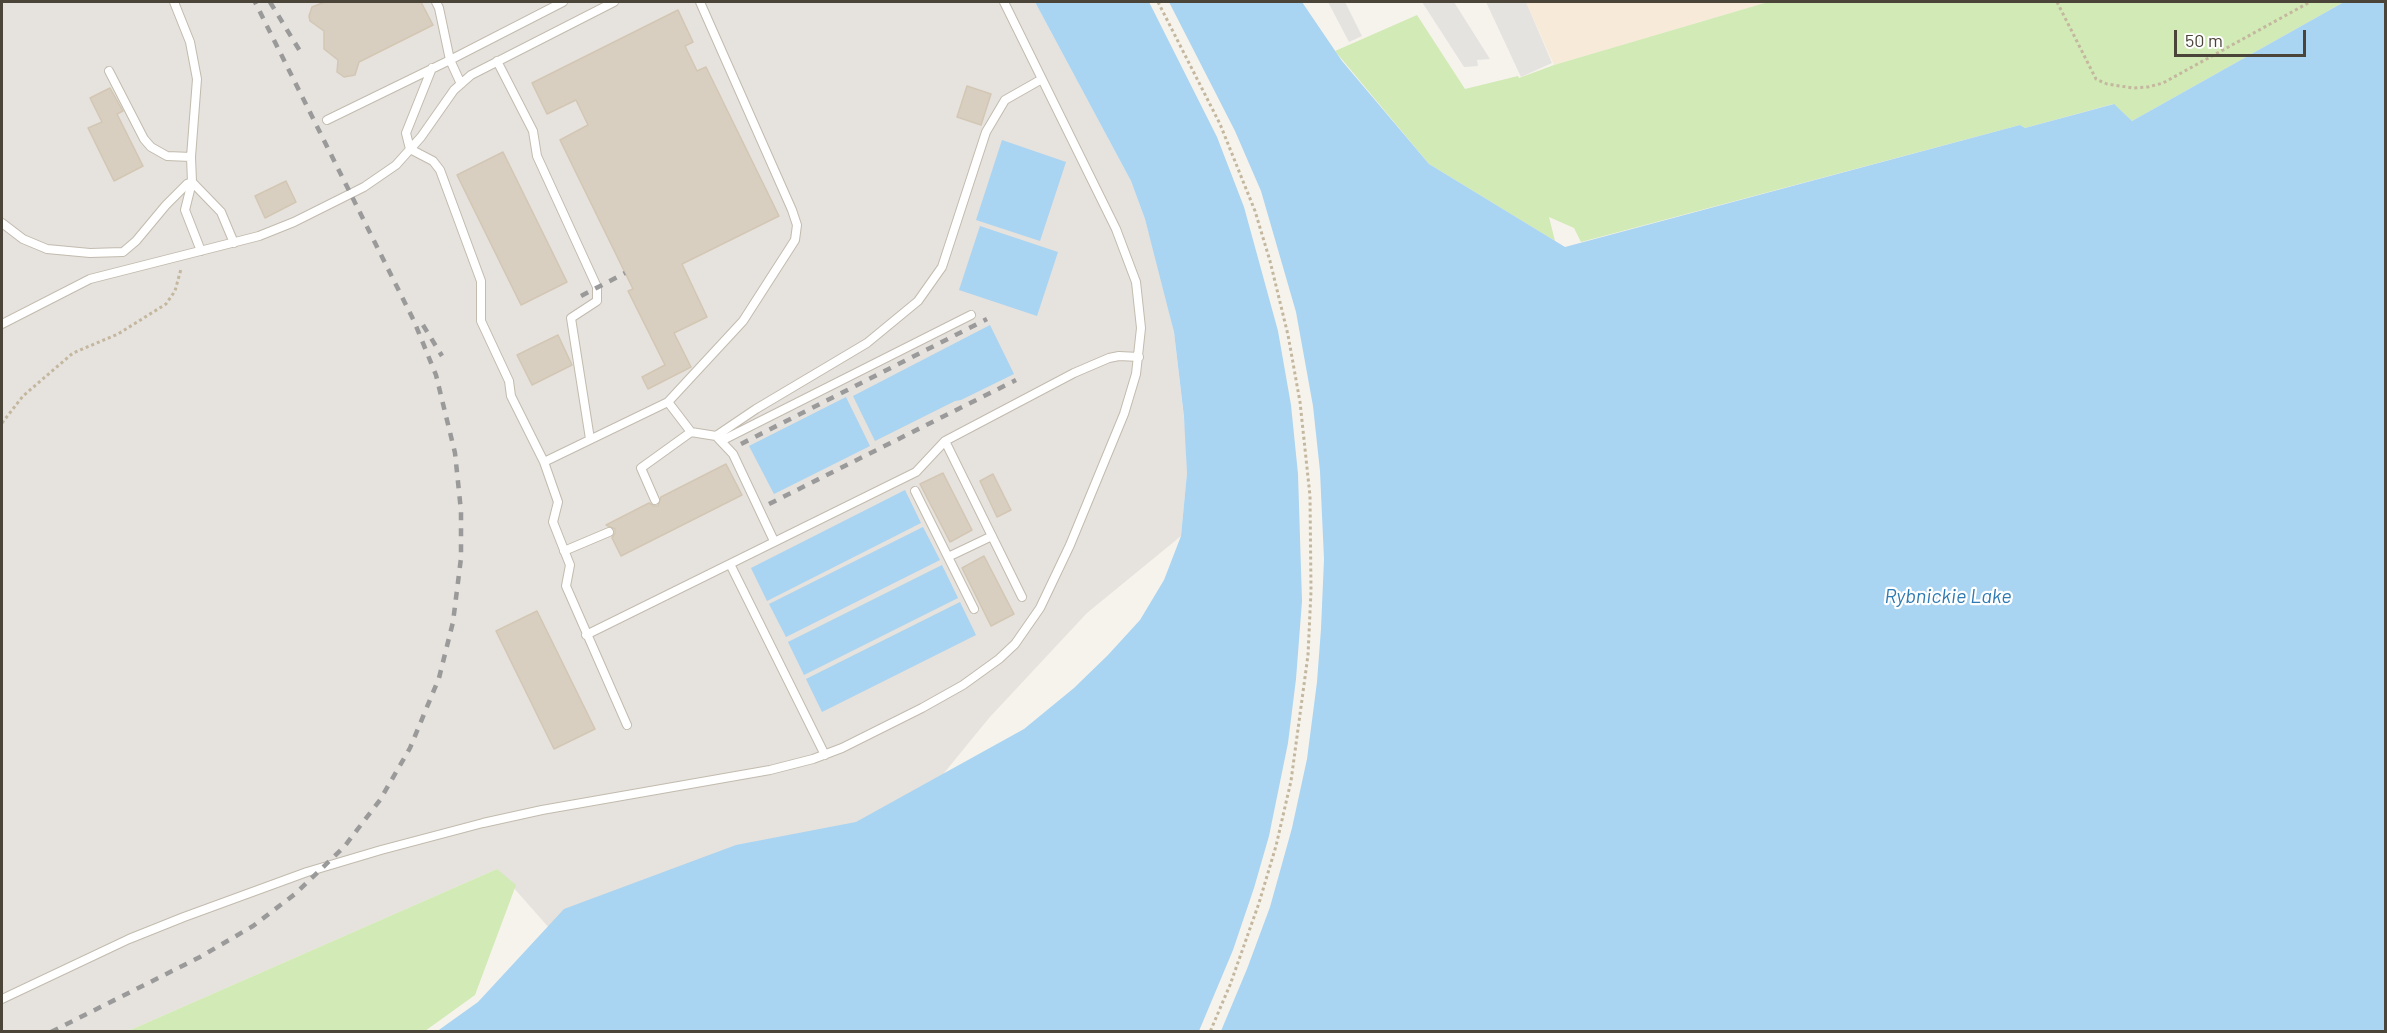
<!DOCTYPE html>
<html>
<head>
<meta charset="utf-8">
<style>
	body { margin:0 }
	#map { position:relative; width:2387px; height:1033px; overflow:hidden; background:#f6f3ec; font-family:Barlow,sans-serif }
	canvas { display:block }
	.frame { position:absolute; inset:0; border:3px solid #4b4439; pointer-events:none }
	.scale { position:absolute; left:2174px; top:30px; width:132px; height:27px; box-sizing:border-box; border:3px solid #4b4439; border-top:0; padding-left:8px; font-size:18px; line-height:21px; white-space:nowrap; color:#4b4439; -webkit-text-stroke:4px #fff; paint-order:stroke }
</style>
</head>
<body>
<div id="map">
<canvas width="2387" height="1033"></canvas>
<div class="frame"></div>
<div class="scale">50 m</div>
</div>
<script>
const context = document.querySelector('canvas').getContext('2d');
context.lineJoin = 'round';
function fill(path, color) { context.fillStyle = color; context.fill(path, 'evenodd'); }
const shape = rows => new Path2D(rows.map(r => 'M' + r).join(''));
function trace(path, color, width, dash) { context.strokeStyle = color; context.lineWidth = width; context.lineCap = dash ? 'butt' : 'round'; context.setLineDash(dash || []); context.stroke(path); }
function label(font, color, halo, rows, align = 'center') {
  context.font = font + ' Barlow,sans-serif'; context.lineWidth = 4.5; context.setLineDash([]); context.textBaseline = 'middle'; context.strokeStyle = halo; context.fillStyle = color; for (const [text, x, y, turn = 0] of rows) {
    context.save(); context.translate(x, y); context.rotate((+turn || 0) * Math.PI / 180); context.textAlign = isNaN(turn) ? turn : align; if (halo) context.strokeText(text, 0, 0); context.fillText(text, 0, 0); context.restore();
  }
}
fill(shape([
	[1526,2,1768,2,1554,65]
]), '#f7ead8');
fill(shape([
	[2,2,1035,2,1131,181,1145,219,1163,283,1174,332,1186,436,1187,473,1181,536,1087,613,989,718,891,838,558,938,497,869,128,1031,2,1032]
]), '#e6e2dd');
fill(shape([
	[1768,2,2344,2,2132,121,2113,104,2025,128,2020,125,1581,242,1574,228,1549,217,1555,241,1429,164,1335,51,1417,15,1465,89,1518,76,1519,78,1554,65],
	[497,869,516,885,475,995,425,1031,128,1031]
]), '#d2eab5');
fill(shape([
	[1328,2,1345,2,1362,36,1349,42],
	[1422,2,1454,2,1490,59,1477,60,1478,66,1464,67],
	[1486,2,1526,2,1552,63,1521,77]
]), '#e5e3e0');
fill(shape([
	[1035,2,1302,2,1342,61,1429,164,1565,247,2020,125,2025,128,2114,104,2132,121,2344,2,2385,2,2385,1031,436,1032,478,1002,564,909,736,845,856,822,1024,729,1074,688,1108,655,1140,620,1164,580,1181,536,1187,473,1184,417,1174,332,1145,219,1131,181],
	[1002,140,1066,162,1040,241,976,220],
	[980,226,1058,252,1037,316,959,290],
	[990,325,1014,374,961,400,955,401,875,441,853,396],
	[846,397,870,446,774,494,749,446],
	[905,490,921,523,767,601,751,568],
	[923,527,940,560,786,637,769,604],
	[942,565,958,598,804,675,788,642],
	[960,602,976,635,822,712,806,679]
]), '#a9d4f2');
fill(shape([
	[1149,2,1169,2,1235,131,1261,191,1296,312,1313,406,1320,471,1324,559,1321,629,1317,682,1307,759,1292,828,1270,907,1247,969,1221,1031,1199,1031,1233,950,1254,888,1269,836,1288,743,1296,679,1302,601,1298,474,1291,405,1278,331,1244,207,1217,137]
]), '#f6f3ec');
const building = shape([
	[325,2,421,2,433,25,359,62,355,75,344,77,337,72,338,60,324,49,324,31,310,21,309,16,312,7,325,2],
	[678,10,693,42,685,46,697,71,706,67,779,216,682,264,707,317,674,333,691,367,648,389,642,377,665,365,628,291,633,289,560,140,588,125,576,100,547,114,532,83,678,10],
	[967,86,991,94,981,125,957,117,967,86],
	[110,88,123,111,117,114,143,166,114,181,88,128,102,122,90,98,110,88],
	[503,152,567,282,521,305,457,175,503,152],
	[286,181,296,202,265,218,255,196,286,181],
	[558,335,572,365,532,385,517,355,558,335],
	[726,464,742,495,621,556,612,538,615,533,615,529,606,525,649,503,654,506,658,506,661,497,726,464],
	[943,473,972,530,950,542,920,484,943,473],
	[993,474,1011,510,997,517,980,481,993,474],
	[984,556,1014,614,991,626,962,568,984,556],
	[537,611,595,729,554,749,496,631,537,611]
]);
fill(building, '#d8cfc1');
trace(building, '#d3c7b4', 1.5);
const service = shape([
	[174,2,190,42,197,79,191,157,192,182,185,210,201,251],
	[436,2,439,8,450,60,461,84],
	[497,61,533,131,537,156,597,287,597,301,571,318,590,439],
	[432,68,406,133,410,149,433,161,440,170,481,281,481,321,509,381,511,396,544,462,558,502,553,522,570,565,566,586,627,725],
	[109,71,144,139,151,147,167,156,191,157],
	[327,120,450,60,563,2],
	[192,182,221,212,234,243],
	[2,223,23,239,47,249,90,253,123,252,136,241,166,205,187,184,192,182],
	[2,324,90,279,259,236,294,222,364,187,396,165,421,137,454,90,471,75,614,2],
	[668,402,691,432,716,436,733,454,774,541],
	[716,436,756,409,867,343,918,301,942,267,986,132,1005,100,1042,79],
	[721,441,971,315],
	[945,441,1022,597],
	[544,462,668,402,743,321,795,240,797,225,792,210,700,2],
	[915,491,974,609],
	[655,500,641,468,691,432],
	[564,551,609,532],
	[948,557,992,536],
	[730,564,825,755],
	[586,635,916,472,945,441,1074,373,1109,358,1119,356,1139,357],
	[2,999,129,939,184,917,307,872,381,850,483,823,542,810,770,770,813,759,842,748,922,708,963,685,999,659,1015,644,1040,608,1070,545,1124,414,1136,374,1141,328,1136,282,1116,229,1004,2]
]);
trace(service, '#c2bbae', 10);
trace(shape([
	[1158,2,1220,124,1255,211,1270,261,1288,335,1300,402,1310,496,1311,591,1308,655,1291,781,1276,846,1259,903,1230,985,1210,1032],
	[2057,2,2096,79,2107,84,2133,88,2148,87,2163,83,2310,2],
	[2,423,23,396,73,353,118,334,166,304,175,291,181,269]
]), '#c4b79f', 3, [3, 3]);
trace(service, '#fff', 8);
trace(shape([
	[270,2,303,56],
	[581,296,625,273],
	[423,325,442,356],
	[741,444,987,319],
	[769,504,1016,380],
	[51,1032,200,957,253,926,295,894,344,847,380,800,410,748,439,678,453,622,461,558,461,511,455,453,436,375,414,321,255,2]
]), '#9a9a9a', 4.5, [8, 8]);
label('italic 20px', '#2e7ab2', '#fff', [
	["Rybnickie Lake",1948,596]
]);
</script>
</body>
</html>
